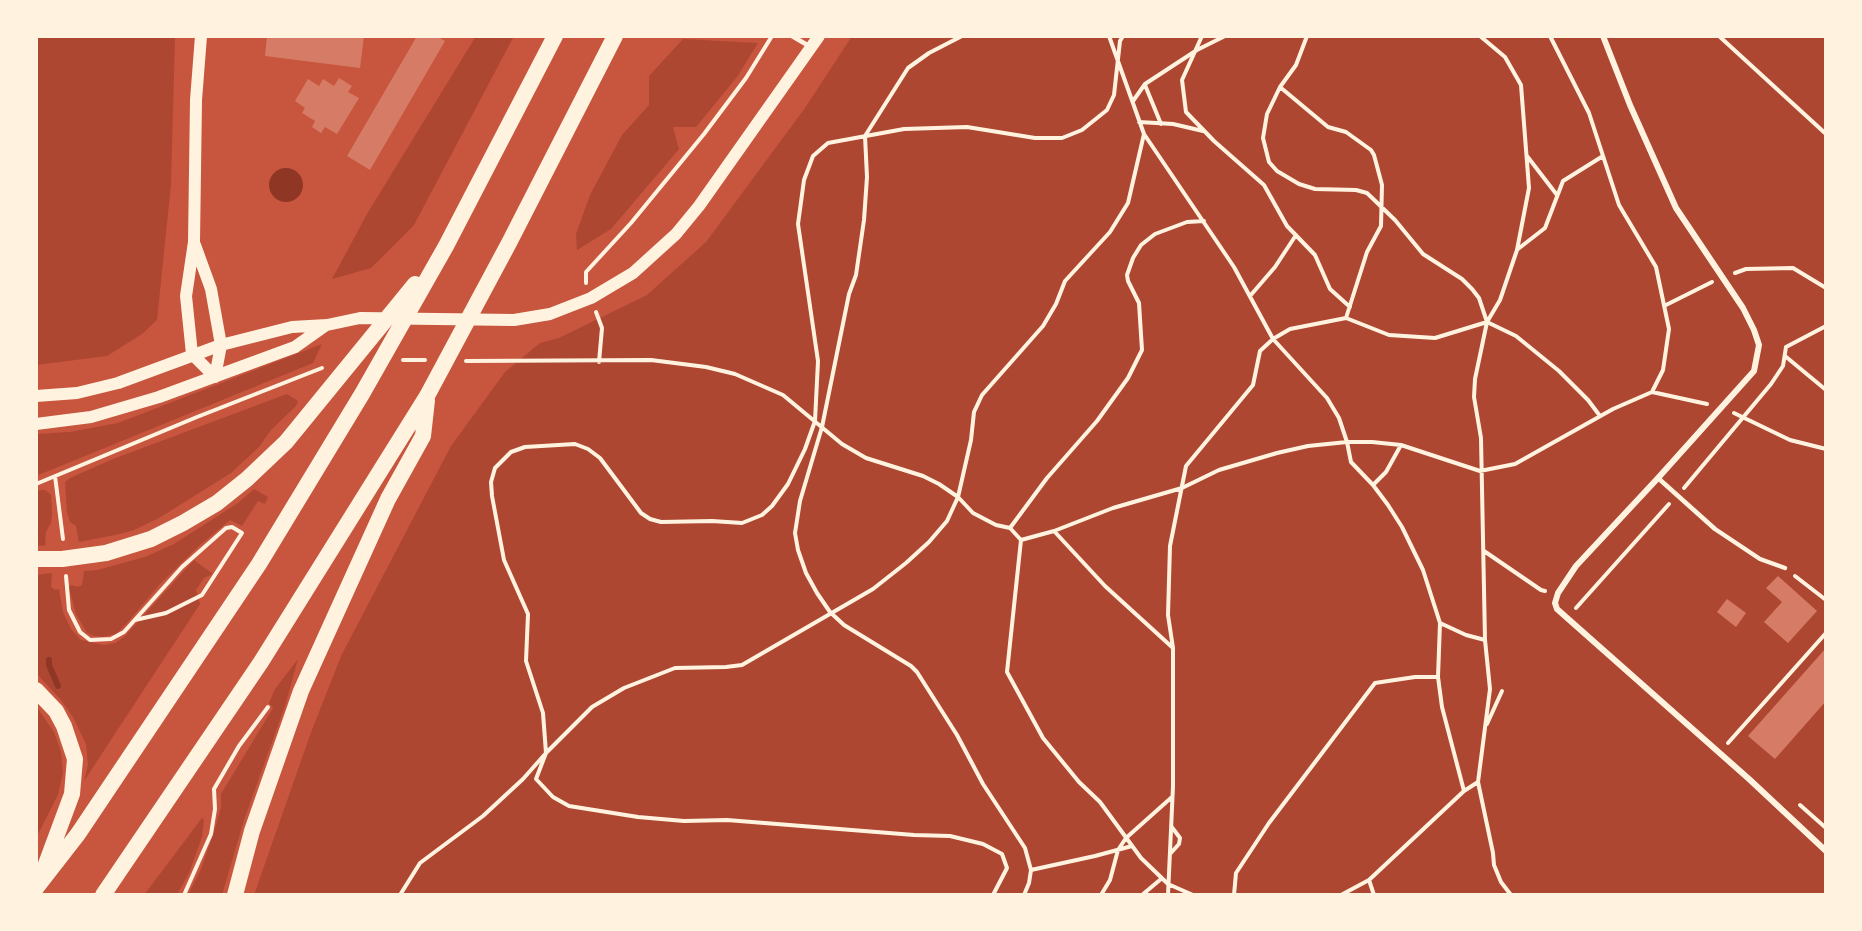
<!DOCTYPE html>
<html>
<head>
<meta charset="utf-8">
<style>
	body { margin:0 }
	#map { position:relative; width:1862px; height:931px; overflow:hidden; background:#c8553d; font-family:"PT Serif",serif }
	canvas { display:block }
	.frame { position:absolute; inset:0; border:38px solid #fff3e0; pointer-events:none }
</style>
</head>
<body>
<div id="map">
<canvas width="1862" height="931"></canvas>
<div class="frame"></div>
</div>
<script>
const context = document.querySelector('canvas').getContext('2d');
context.lineJoin = 'round';
function fill(path, color) { context.fillStyle = color; context.fill(path, 'evenodd'); }
const shape = rows => new Path2D(rows.map(r => 'M' + r).join(''));
function trace(path, color, width, dash) { context.strokeStyle = color; context.lineWidth = width; context.lineCap = dash ? 'butt' : 'round'; context.setLineDash(dash || []); context.stroke(path); }
fill(shape([
	[36,36,175,36,171,185,157,320,142,334,107,356,36,365],
	[476,36,514,36,414,225,371,268,332,279,367,214],
	[852,36,1826,36,1826,895,254,895,310,735,341,656,451,446,505,372,540,343,559,338,647,295,706,242,805,108],
	[683,39,758,43,737,77,696,127,673,127,679,149,611,229,577,250,576,234,590,195,622,135,649,105,649,76],
	[322,344,313,363,36,476,36,434,70,432,118,423],
	[287,394,298,401,296,406,271,430,259,447,231,473,159,518,134,530,120,534,79,542,76,526,70,522,67,512,65,482,70,478,113,459],
	[254,489,268,497,265,504,258,501,242,526,230,520,200,545,161,583,128,622,116,634,103,637,94,636,87,633,76,614,69,588,71,585,78,587,82,585,84,571,97,570,145,557,174,544,238,503],
	[40,490,45,490,51,495,52,514,51,523,46,532,45,546,36,545,36,492],
	[194,560,213,574,204,578,196,590,200,604,84,781,88,765,86,744,73,717,61,700,36,673,36,575,52,573,51,587,55,590,59,589,63,612,71,629,81,640,104,645,115,643,124,637],
	[298,659,285,706,244,820,222,895,188,895,201,869,214,832,221,807,221,794,273,708,269,703,275,689],
	[36,706,54,732,61,752,63,773,58,795,36,838],
	[202,818,204,820,202,837,189,873,177,895,144,895]
]), '#ae4732');
fill(shape([
	'269 185a17 17 0 1 1 34 0a17 17 0 1 1-34 0Z'
]), '#8f3625');
trace(shape([
	[49,660,49,665,58,686]
]), '#8f3625', 6);
fill(shape([
	[267,36,364,36,360,68,265,56],
	[417,36,436,36,445,41,370,170,347,156],
	[339,78,352,86,348,92,359,98,337,134,325,127,321,133,312,127,315,121,302,113,305,108,295,101,308,79,319,86,323,79,334,86],
	[1778,576,1817,611,1788,643,1764,622,1782,602,1766,588],
	[1727,599,1746,613,1736,627,1717,612],
	[1826,648,1826,701,1775,759,1748,736]
]), '#d67c66');
trace(shape([
	[962,36,929,53,908,68,865,136,867,177,864,220,856,275,849,294,822,427,800,501,795,533,798,550,806,573,817,593,830,612,844,625,911,666,917,672,957,735,983,784,1025,848,1031,870,1029,883,1024,895],
	[1109,36,1144,134,1234,267,1273,339,1327,398,1339,418,1347,442,1351,462,1373,485,1388,505,1402,527,1423,570,1440,623,1438,677,1442,707,1464,791],
	[1202,36,1182,80,1186,112,1214,141,1264,185,1287,226,1315,255,1330,289,1350,307],
	[1307,36,1296,65,1280,87,1267,114,1263,138,1269,162,1277,171,1299,184,1315,189,1356,190,1367,193,1395,220,1423,254,1462,279,1472,289,1479,298,1487,322,1475,379,1474,397,1481,438,1485,640,1490,689,1478,782,1464,791,1369,880,1341,895],
	[1719,36,1826,134],
	[1145,85,1161,124],
	[1280,87,1328,127,1346,132,1371,150,1374,155,1382,185,1381,226,1367,252,1346,318],
	[1133,101,1145,84,1197,50,1225,36],
	[1139,122,1173,124,1203,131],
	[1527,156,1557,195],
	[1518,249,1545,228,1563,181,1603,156],
	[1735,273,1746,269,1793,268,1826,288],
	[586,283,586,272,631,223,704,134,746,78,772,36],
	[1250,296,1275,267,1296,235],
	[1664,306,1712,282],
	[596,312,602,328,599,362],
	[1487,322,1516,336,1559,371,1588,400,1600,416],
	[1785,356,1826,390],
	[403,360,425,360],
	[466,361,651,360,706,367,735,374,783,395,842,444,866,458,923,476,939,484,958,497,973,513,996,525,1010,528,1021,540,1054,531,1113,508,1182,488,1219,470,1277,453,1308,446,1347,442,1372,442,1401,445,1480,471,1515,464,1613,409,1652,392,1663,370,1669,329,1656,267,1619,205,1589,113,1550,36],
	[1652,392,1707,404],
	[1734,413,1790,440,1826,449],
	[55,476,63,539],
	[36,484,197,417,322,368],
	[1373,485,1386,472,1401,445],
	[1684,488,1771,384,1783,366,1786,347,1826,326],
	[1010,528,1047,478,1097,421,1128,378,1142,350,1139,303,1128,281,1127,275,1133,258,1141,245,1155,234,1187,222,1204,221],
	[1054,531,1105,586,1173,648],
	[1021,540,1007,672,1043,738,1079,782,1100,802,1141,858,1168,884,1193,895],
	[1484,551,1541,590,1545,591],
	[66,576,69,610,80,632,90,640,111,639,124,632,182,567,226,528,232,527,242,533,202,595,166,613,135,620],
	[1795,576,1826,600],
	[1576,608,1669,504],
	[1440,623,1466,635,1485,640],
	[1487,724,1502,691],
	[1728,743,1826,633],
	[1478,782,1493,853,1494,865,1501,882,1511,895],
	[1800,805,1826,828],
	[1170,854,1179,844,1180,838,1171,826],
	[1031,870,1095,856,1132,846],
	[1369,880,1374,895],
	[184,895,211,834,215,809,214,789,239,746,268,707],
	[400,895,420,863,483,816,523,779,546,753,592,707,624,688,675,668,726,667,742,665,873,589,906,563,929,542,947,521,958,497,971,440,974,412,982,395,1043,326,1056,304,1065,281,1110,232,1128,203,1144,134],
	[993,895,1007,868,1002,854,983,844,950,836,914,835,727,820,684,821,638,817,569,806,553,797,536,779,546,753,543,713,526,661,528,614,504,560,492,496,491,482,495,468,511,452,525,447,575,444,588,449,600,458,641,513,650,519,661,522,712,521,742,523,762,515,772,506,788,484,805,449,815,421,818,361,798,224,804,180,813,156,828,143,904,129,967,127,1035,138,1062,138,1082,130,1107,110,1114,95,1120,41,1123,36],
	[1101,895,1110,880,1118,850,1126,838,1172,797],
	[1142,895,1161,879],
	[1168,895,1173,786,1173,648,1168,615,1170,546,1186,466,1253,385,1260,351,1273,339,1290,329,1346,318,1389,335,1435,338,1487,322,1500,300,1517,250,1529,188,1521,85,1505,57,1480,36],
	[1234,895,1236,873,1269,823,1375,683,1415,677,1438,677]
]), '#fff3e0', 4);
trace(shape([
	[792,36,809,46],
	[1658,478,1715,529,1760,559,1785,568]
]), '#fff3e0', 4.5);
trace(shape([
	[1603,36,1630,105,1676,208,1743,308,1754,330,1759,345,1754,371,1658,478,1576,566,1558,593,1555,603,1557,609,1566,617,1749,779,1826,851]
]), '#fff3e0', 6);
trace(shape([
	[201,36,196,100,194,242,186,296,192,354,215,377],
	[195,245,211,289,221,345,215,377],
	[36,396,77,393,118,383,221,345,292,327,327,325,360,318,514,320,550,314,591,298,633,273,676,234,699,206,819,36],
	[36,424,91,417,159,397,295,347,326,325]
]), '#fff3e0', 12);
trace(shape([
	[36,559,62,559,106,553,151,539,183,523,217,503,247,479,286,442,415,284],
	[36,690,56,711,64,726,75,759,72,794,43,872],
	[36,888,78,834,259,564,362,394,446,246,555,36],
	[103,895,261,662,427,396,509,243,615,36],
	[235,895,252,831,301,691,388,499,423,436,427,400]
]), '#fff3e0', 16);
</script>
</body>
</html>
